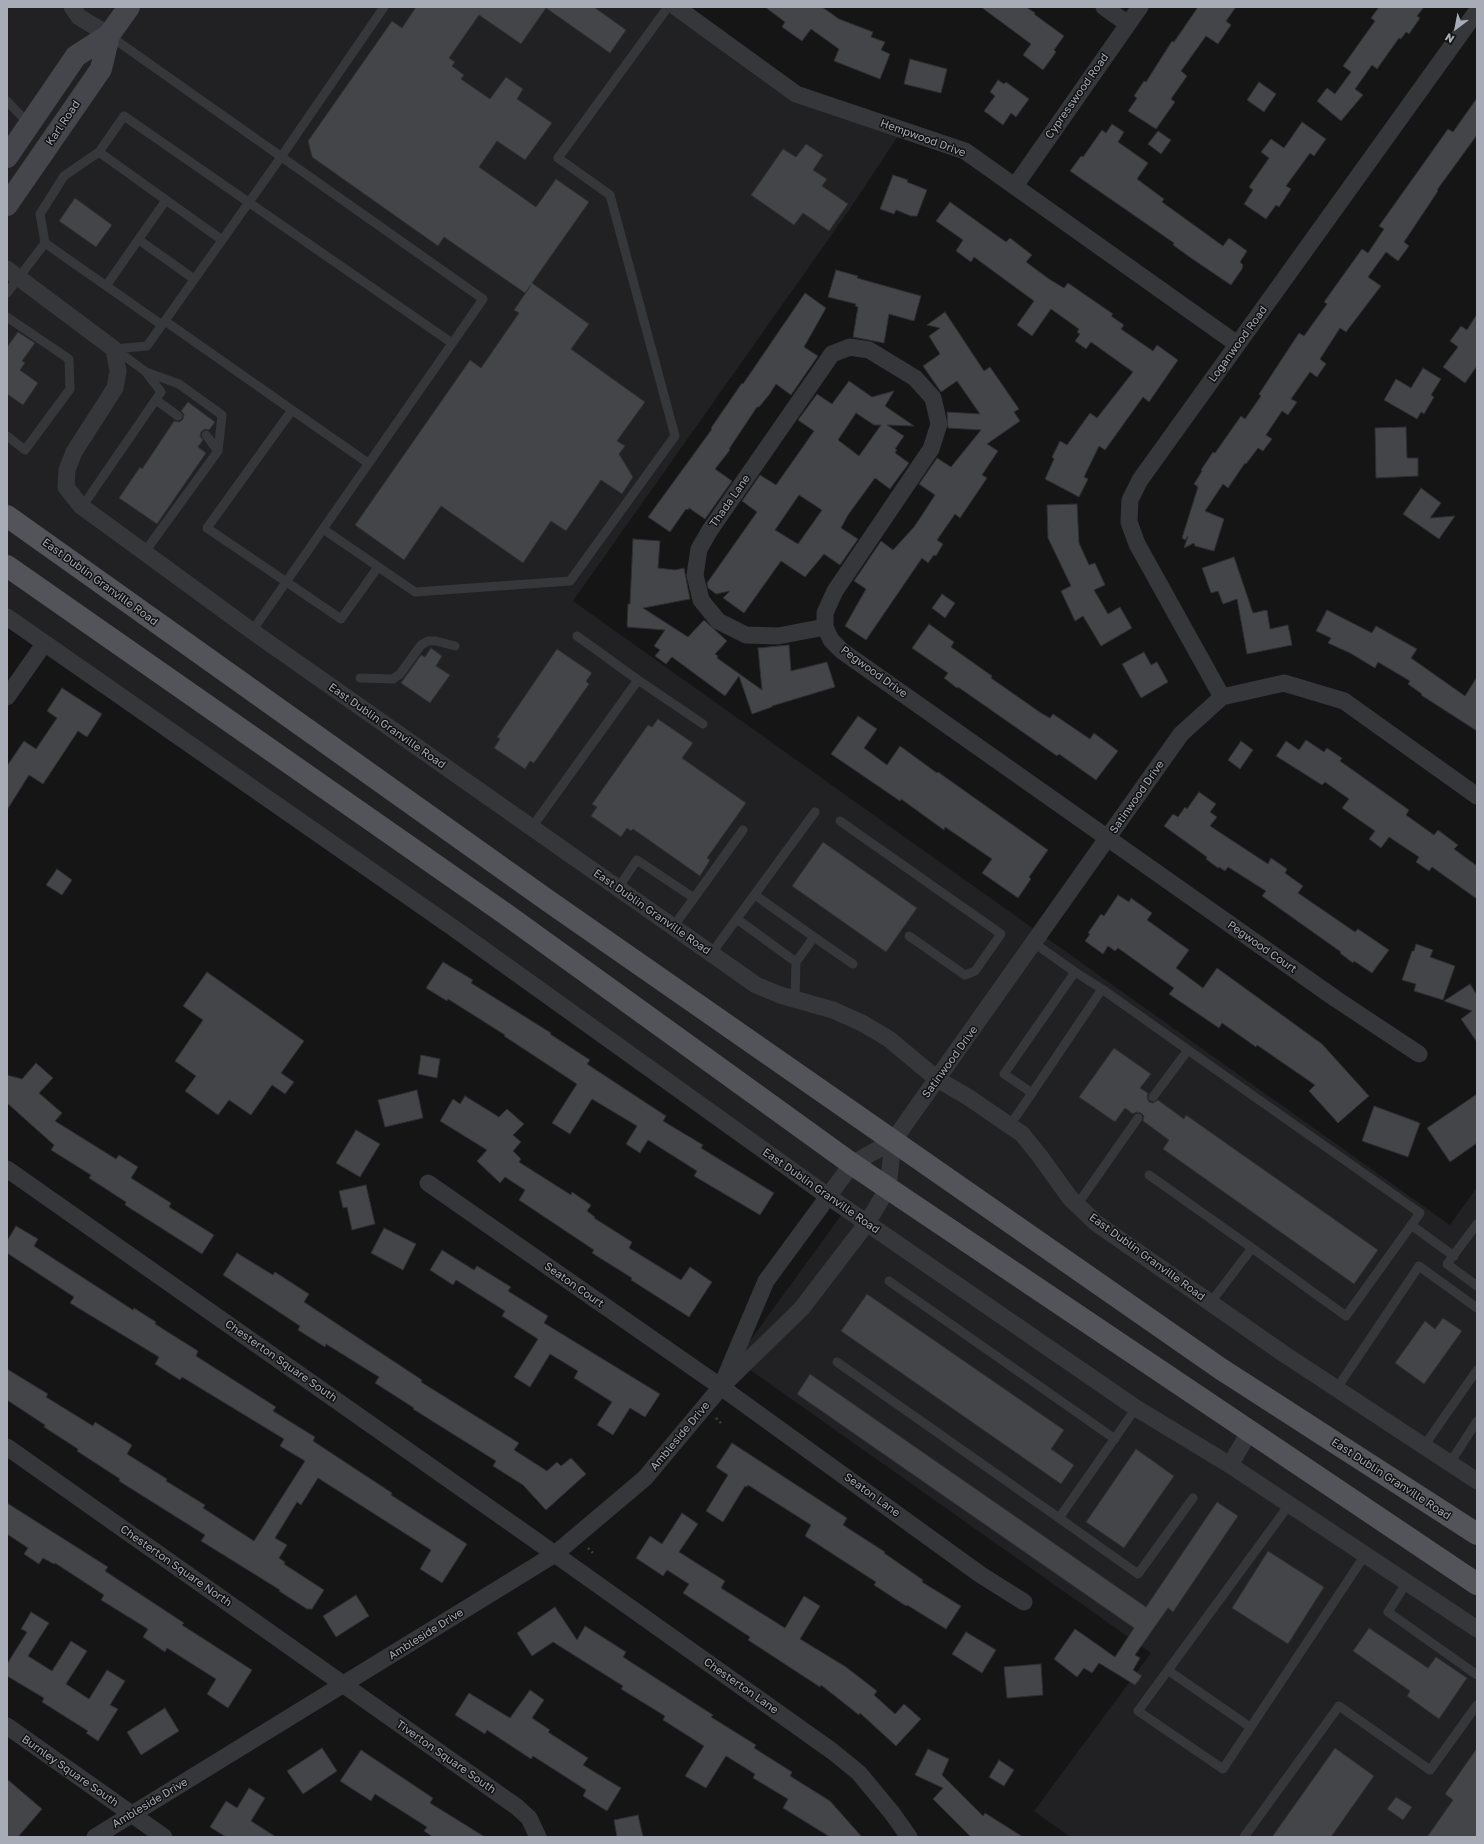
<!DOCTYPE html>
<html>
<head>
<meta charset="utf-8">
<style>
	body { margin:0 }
	#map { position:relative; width:1484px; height:1844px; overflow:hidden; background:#151516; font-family:"Golos Text",sans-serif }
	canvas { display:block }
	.frame { position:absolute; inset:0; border:8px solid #a7acb6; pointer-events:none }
	.north { position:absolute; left:1436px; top:8px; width:40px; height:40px; -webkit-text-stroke:3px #101011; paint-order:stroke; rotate:212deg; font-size:11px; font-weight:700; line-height:16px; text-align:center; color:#a7acb6 }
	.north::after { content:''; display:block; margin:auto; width:14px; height:18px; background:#a7acb6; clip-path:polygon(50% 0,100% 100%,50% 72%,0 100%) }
</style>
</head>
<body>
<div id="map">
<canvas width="1484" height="1844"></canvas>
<div class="frame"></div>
<div class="north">N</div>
</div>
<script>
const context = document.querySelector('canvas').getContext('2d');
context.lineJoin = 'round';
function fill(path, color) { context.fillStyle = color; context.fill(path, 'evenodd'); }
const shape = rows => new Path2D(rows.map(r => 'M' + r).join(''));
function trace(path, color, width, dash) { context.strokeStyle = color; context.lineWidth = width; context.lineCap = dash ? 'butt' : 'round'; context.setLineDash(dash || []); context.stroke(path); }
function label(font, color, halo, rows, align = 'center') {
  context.font = font + ' "Golos Text",sans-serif'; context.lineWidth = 3; context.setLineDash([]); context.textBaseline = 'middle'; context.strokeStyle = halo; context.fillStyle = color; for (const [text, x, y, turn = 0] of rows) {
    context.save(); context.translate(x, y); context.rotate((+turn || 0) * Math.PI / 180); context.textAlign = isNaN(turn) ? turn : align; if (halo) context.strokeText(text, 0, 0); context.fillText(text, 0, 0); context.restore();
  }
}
fill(shape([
	[7,7,676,7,796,94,904,127,847,213,573,601,1450,1225,1477,1187,1477,1837,1070,1837,1034,1811,1151,1653,736,1360,850,1203,7,617]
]), '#212123');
const building = shape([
	[416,7,594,7,626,30,610,53,546,8,521,44,479,15,449,58,455,62,452,66,464,75,461,79,490,99,506,77,523,89,517,99,552,123,525,160,497,141,479,167,536,207,556,179,589,202,532,283,589,324,571,349,645,402,617,441,625,446,619,454,633,477,622,494,601,480,566,531,551,521,523,563,441,506,404,560,355,525,470,360,481,368,519,313,514,310,531,285,525,293,444,237,438,246,312,157,308,141,392,21,402,28,416,7],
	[765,7,822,7,839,19,873,32,871,37,885,42,881,50,890,54,880,79,834,61,839,49,811,29,802,41,782,27,785,22,765,7],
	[981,7,1026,7,1035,13,1034,14,1064,36,1054,50,1056,52,1043,70,1023,55,1031,44,981,7],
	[1198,7,1236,7,1226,21,1231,25,1218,44,1206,36,1181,71,1187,76,1171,99,1175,102,1156,129,1128,111,1137,98,1134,96,1144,81,1146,82,1172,41,1174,42,1198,7],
	[1379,7,1424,7,1417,16,1420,18,1409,34,1406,32,1401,39,1399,38,1377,69,1372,65,1355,89,1363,95,1341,121,1317,101,1327,88,1335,94,1351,72,1343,66,1375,21,1371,18,1379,7],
	[910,59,947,69,941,93,904,84,910,59],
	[998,80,1004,84,1006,82,1029,99,1016,117,1011,113,1003,125,984,111,995,96,990,92,998,80],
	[1259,82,1276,94,1264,112,1247,100,1259,82],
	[1477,98,1477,135,1437,190,1438,191,1404,242,1409,246,1398,261,1386,252,1368,277,1381,286,1346,332,1340,328,1320,359,1326,364,1317,377,1310,372,1291,399,1297,402,1288,415,1282,411,1266,435,1272,439,1263,451,1258,448,1246,464,1245,463,1228,488,1223,484,1205,511,1224,519,1214,551,1195,546,1194,543,1184,548,1188,536,1185,540,1182,538,1198,487,1194,484,1202,471,1201,470,1213,452,1215,453,1241,416,1245,419,1261,396,1259,394,1299,333,1304,336,1327,304,1324,302,1362,249,1368,253,1384,229,1379,226,1448,129,1453,132,1477,98],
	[1302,122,1326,139,1314,156,1310,153,1286,186,1291,189,1279,207,1276,205,1266,219,1244,204,1253,190,1249,187,1269,158,1261,152,1271,139,1284,148,1302,122],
	[1112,124,1124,132,1118,142,1148,163,1137,179,1164,199,1162,202,1223,246,1229,238,1247,251,1240,262,1243,265,1242,269,1231,285,1191,258,1173,245,1174,243,1070,171,1081,156,1083,157,1102,130,1106,133,1112,124],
	[1158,131,1171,140,1161,154,1148,144,1158,131],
	[806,144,823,155,813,170,827,179,822,186,848,204,829,231,803,213,794,225,751,195,783,149,796,157,806,144],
	[893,175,908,180,907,182,927,190,917,216,911,216,896,210,894,214,880,209,893,175],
	[75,198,112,225,96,247,59,221,75,198],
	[950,202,1006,242,1010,238,1032,255,1026,262,1049,279,1064,288,1068,283,1113,314,1111,316,1124,325,1121,329,1153,351,1157,345,1178,360,1149,402,1143,397,1105,450,1099,446,1084,477,1088,479,1079,497,1045,479,1054,459,1052,457,1060,441,1067,445,1090,413,1097,418,1133,372,1091,342,1086,349,1075,341,1080,334,1077,332,1079,329,1051,309,1032,336,1017,325,1034,301,974,257,971,262,956,251,963,240,936,221,950,202],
	[836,270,858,276,857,278,921,296,914,321,889,314,884,343,853,337,858,307,855,306,856,304,828,297,836,270],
	[805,293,826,308,804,347,818,356,791,395,776,384,769,395,759,407,757,407,729,449,730,450,715,469,732,481,705,519,689,508,688,510,686,509,670,532,648,517,712,429,711,428,742,383,743,384,805,293],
	[945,312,984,371,990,367,1019,409,1014,412,1020,421,987,444,998,451,982,475,987,478,960,518,955,514,937,540,943,544,936,556,934,555,928,563,922,558,866,640,845,626,866,589,854,581,881,541,893,550,914,527,926,509,935,495,919,484,937,458,951,467,981,430,948,428,947,412,980,414,957,381,941,392,923,366,940,354,929,336,940,328,927,325,945,312],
	[1477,314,1477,366,1465,383,1443,367,1458,347,1450,341,1461,326,1467,330,1477,314],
	[18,332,35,343,22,361,25,363,20,370,38,383,23,405,7,394,7,347,18,332],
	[1423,368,1441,379,1431,395,1434,397,1424,414,1421,412,1417,419,1384,400,1396,379,1411,388,1423,368],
	[849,381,872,397,894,391,885,406,914,426,887,425,904,436,895,449,897,450,895,453,909,463,890,489,875,478,848,515,841,528,858,539,840,565,824,554,805,577,781,561,744,613,723,598,730,591,716,594,708,588,707,583,757,512,742,501,760,475,776,485,800,451,814,431,798,420,817,394,832,404,849,381],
	[856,413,874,425,881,425,859,456,838,440,856,413],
	[799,495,822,510,798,544,775,530,799,495],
	[188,402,215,422,209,430,205,429,201,432,200,436,203,440,198,447,206,453,157,524,119,498,140,467,142,469,174,421,180,422,183,419,184,414,181,411,188,402],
	[1406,427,1407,458,1418,458,1418,476,1376,478,1375,428,1406,427],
	[1421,488,1441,503,1430,518,1455,516,1439,539,1403,514,1421,488],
	[1077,504,1079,543,1089,565,1095,563,1105,585,1094,590,1108,614,1120,607,1132,628,1101,646,1083,616,1075,621,1061,591,1071,586,1048,538,1047,505,1077,504],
	[633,539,660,541,658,568,675,570,684,568,690,599,643,608,688,637,704,620,727,641,715,654,718,656,717,658,762,690,758,648,789,645,791,671,827,662,835,687,772,706,772,707,752,714,739,676,725,696,672,657,666,664,655,656,660,650,654,646,665,630,627,627,628,604,630,604,633,539],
	[1234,557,1253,613,1267,610,1270,629,1288,625,1292,645,1247,654,1237,599,1223,604,1218,591,1211,593,1202,568,1234,557],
	[942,594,955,603,945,618,932,608,942,594],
	[1327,610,1372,633,1376,626,1417,649,1411,658,1465,696,1477,677,1477,731,1421,695,1422,694,1408,684,1410,681,1378,662,1375,668,1350,653,1328,643,1331,638,1316,631,1327,610],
	[929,624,954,642,951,647,992,676,991,678,1041,713,1050,718,1053,714,1090,739,1094,733,1118,751,1096,780,1059,754,1057,756,958,687,957,688,944,678,948,673,912,648,929,624],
	[431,648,442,656,436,666,450,675,430,703,401,683,421,655,425,657,431,648],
	[557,649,592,673,586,681,589,684,534,763,530,761,525,769,494,748,500,739,497,737,557,649],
	[1144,652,1151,665,1157,662,1168,682,1141,698,1122,664,1144,652],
	[62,688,102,714,87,737,78,731,43,784,29,775,7,810,7,766,24,741,36,749,57,718,47,711,62,688],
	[858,716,877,729,864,748,887,765,900,746,937,773,938,772,1048,850,1029,877,1031,879,1018,898,982,873,992,859,945,827,944,830,901,799,900,801,831,754,858,716],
	[658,719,693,743,682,758,746,803,707,858,710,860,700,876,633,829,631,831,627,828,621,837,591,816,597,807,592,804,648,725,652,727,658,719],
	[1306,740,1324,752,1327,748,1342,758,1340,761,1409,810,1406,815,1434,835,1438,830,1458,845,1454,849,1477,866,1477,899,1432,867,1429,871,1416,862,1419,857,1389,837,1381,848,1369,839,1375,831,1342,808,1349,799,1325,782,1322,785,1276,756,1286,741,1299,750,1306,740],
	[1241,741,1253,750,1240,769,1228,760,1241,741],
	[1199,792,1216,804,1210,812,1217,817,1210,826,1268,864,1271,858,1287,869,1285,873,1303,886,1298,893,1355,932,1358,929,1389,950,1372,973,1354,961,1353,963,1340,953,1341,952,1262,896,1266,891,1228,867,1225,871,1219,867,1218,868,1206,859,1207,857,1164,826,1173,814,1178,817,1185,807,1187,809,1199,792],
	[823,842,917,908,886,952,792,886,823,842],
	[57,869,72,880,62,895,46,885,57,869],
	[1118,895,1129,902,1131,898,1152,913,1147,920,1189,950,1176,968,1203,988,1217,968,1322,1044,1369,1096,1338,1123,1309,1091,1315,1085,1257,1045,1256,1047,1222,1023,1219,1028,1169,994,1174,988,1118,948,1115,951,1108,946,1103,954,1085,941,1090,934,1088,933,1101,914,1104,916,1118,895],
	[1416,944,1433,950,1430,957,1455,966,1443,1000,1414,991,1416,984,1402,980,1412,951,1414,951,1416,944],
	[443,962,473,980,471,983,551,1033,550,1034,590,1060,587,1064,666,1116,663,1121,703,1145,701,1148,774,1193,760,1215,694,1176,697,1171,648,1140,640,1153,626,1144,637,1126,592,1099,570,1134,552,1123,577,1084,504,1036,505,1035,448,999,447,1001,426,988,443,962],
	[207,972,304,1041,281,1073,294,1082,285,1094,272,1085,251,1115,229,1100,218,1115,185,1091,196,1076,175,1061,203,1020,183,1006,207,972],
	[1470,984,1477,995,1477,1042,1461,1019,1472,1011,1444,1001,1470,984],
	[1114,1048,1151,1074,1140,1088,1148,1093,1147,1097,1149,1102,1153,1103,1158,1100,1184,1119,1186,1115,1378,1250,1354,1284,1163,1149,1169,1140,1143,1121,1144,1116,1141,1113,1136,1112,1133,1114,1125,1108,1115,1122,1079,1097,1114,1048],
	[421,1055,440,1059,437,1078,418,1074,421,1055],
	[36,1063,53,1078,39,1093,62,1113,55,1121,116,1159,119,1155,138,1167,131,1178,171,1203,169,1207,214,1235,202,1254,125,1205,126,1202,89,1178,91,1175,51,1150,54,1145,7,1103,7,1075,22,1079,36,1063],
	[417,1090,423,1118,385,1127,378,1100,417,1090],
	[1477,1094,1477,1143,1450,1162,1427,1128,1477,1094],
	[465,1096,499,1117,507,1109,524,1124,513,1135,521,1142,513,1151,521,1159,519,1162,571,1195,572,1192,591,1205,587,1211,595,1217,594,1218,632,1242,629,1248,681,1280,690,1267,712,1282,689,1317,631,1280,632,1278,592,1253,594,1250,519,1200,525,1190,505,1177,500,1183,477,1161,487,1150,440,1121,453,1099,460,1104,465,1096],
	[1374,1106,1420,1123,1408,1157,1362,1141,1374,1106],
	[356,1130,380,1144,360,1177,336,1163,356,1130],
	[366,1185,375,1224,352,1230,347,1207,343,1208,339,1191,366,1185],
	[16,1226,38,1239,34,1246,133,1310,134,1308,156,1322,155,1324,198,1351,196,1356,276,1407,273,1411,315,1437,313,1441,392,1493,391,1495,467,1544,442,1583,420,1569,431,1550,318,1478,301,1505,297,1502,275,1538,287,1545,279,1558,285,1562,284,1564,324,1590,312,1609,307,1609,279,1591,280,1590,201,1541,205,1535,119,1481,120,1479,77,1451,78,1449,44,1427,45,1425,7,1400,7,1369,48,1394,46,1397,93,1426,95,1422,132,1445,127,1454,167,1479,166,1481,205,1505,203,1508,254,1541,305,1461,280,1446,284,1439,182,1377,180,1380,155,1364,159,1357,70,1303,74,1297,7,1253,7,1241,16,1226],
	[384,1228,416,1244,403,1270,371,1253,384,1228],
	[442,1250,474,1270,477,1266,511,1287,508,1291,548,1316,544,1323,660,1394,645,1417,630,1408,613,1435,597,1425,612,1402,574,1378,578,1371,550,1354,530,1387,514,1377,538,1339,502,1316,505,1311,456,1280,453,1285,430,1270,442,1250],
	[237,1253,273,1275,275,1272,309,1294,304,1302,422,1380,421,1382,519,1443,514,1450,547,1471,557,1462,561,1466,571,1458,586,1474,546,1510,523,1485,493,1466,496,1461,413,1409,414,1408,375,1383,379,1377,326,1344,325,1347,298,1330,300,1326,223,1275,237,1253],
	[867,1294,1064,1430,1051,1449,1074,1465,1061,1484,841,1331,867,1294],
	[1443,1318,1462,1331,1424,1384,1395,1363,1425,1321,1435,1329,1443,1318],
	[810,1374,1146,1607,1217,1502,1238,1516,1173,1612,1168,1608,1135,1655,1140,1658,1133,1670,1142,1676,1135,1685,1099,1663,1092,1673,1084,1668,1077,1677,1054,1659,1075,1629,1115,1657,1134,1628,797,1394,810,1374],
	[732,1443,847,1518,843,1525,885,1552,884,1553,923,1580,922,1582,961,1606,946,1629,907,1605,906,1606,874,1585,876,1582,805,1536,811,1525,748,1485,747,1487,745,1486,723,1522,706,1511,728,1475,716,1467,732,1443],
	[1136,1449,1174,1476,1124,1548,1086,1522,1136,1449],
	[7,1503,108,1567,105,1571,184,1623,182,1625,252,1670,228,1708,207,1694,216,1679,167,1648,165,1652,143,1637,148,1629,101,1600,104,1595,55,1563,54,1564,43,1558,39,1564,24,1554,28,1548,7,1534,7,1503],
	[682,1513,698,1524,679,1552,725,1581,721,1588,785,1628,804,1596,820,1606,800,1639,846,1667,877,1691,874,1695,895,1714,904,1704,921,1719,896,1746,860,1713,859,1715,821,1685,820,1687,748,1640,750,1637,683,1593,689,1584,667,1570,663,1576,636,1558,650,1536,662,1544,682,1513],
	[1268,1551,1324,1587,1288,1644,1232,1608,1268,1551],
	[356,1595,369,1616,336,1637,323,1616,356,1595],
	[555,1607,577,1640,585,1626,626,1652,623,1657,713,1715,711,1717,756,1745,754,1748,792,1772,790,1776,830,1801,862,1837,830,1837,783,1808,788,1799,753,1778,755,1774,726,1756,706,1788,685,1776,704,1746,663,1720,665,1716,621,1689,623,1686,553,1642,532,1656,517,1633,555,1607],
	[31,1612,49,1623,28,1656,52,1671,71,1641,87,1651,66,1684,89,1699,107,1670,125,1681,110,1705,118,1709,98,1741,86,1733,88,1731,42,1702,44,1698,7,1676,7,1664,27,1632,21,1629,31,1612],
	[1369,1628,1428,1668,1436,1657,1467,1678,1439,1719,1407,1696,1410,1691,1353,1651,1369,1628],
	[966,1632,996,1650,982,1673,952,1654,966,1632],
	[1041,1664,1043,1695,1007,1698,1004,1667,1041,1664],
	[530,1690,544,1700,532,1718,550,1730,548,1732,588,1758,583,1765,621,1788,607,1811,583,1796,586,1790,533,1756,531,1759,487,1730,485,1734,455,1715,469,1693,510,1718,530,1690],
	[165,1708,179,1731,141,1755,127,1732,165,1708],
	[322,1748,337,1771,303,1794,287,1771,322,1748],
	[1335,1748,1374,1776,1331,1837,1272,1837,1335,1748],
	[1477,1748,1477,1837,1427,1837,1453,1800,1445,1794,1477,1748],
	[928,1749,949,1759,942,1775,983,1816,985,1813,1023,1837,971,1837,933,1799,943,1788,915,1775,928,1749],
	[361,1750,433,1798,430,1803,485,1837,433,1837,424,1831,427,1827,375,1794,371,1801,340,1781,361,1750],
	[999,1760,1014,1770,1004,1786,989,1777,999,1760],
	[7,1779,42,1809,18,1837,7,1837,7,1779],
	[249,1788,265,1798,251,1821,276,1837,226,1837,210,1827,226,1801,237,1808,249,1788],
	[1396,1797,1412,1807,1403,1820,1387,1809,1396,1797],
	[638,1815,643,1837,617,1837,614,1820,638,1815]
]);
fill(building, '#444549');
trace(building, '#2f2f32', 1);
trace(shape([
	[716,1418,721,1423],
	[588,1548,593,1553]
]), '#3c3e42', 2.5, [2, 3]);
trace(shape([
	[110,36,483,299,252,631],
	[7,101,29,124],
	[166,200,222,240],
	[139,240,194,279],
	[45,243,40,214,64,176,99,152],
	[106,286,166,200,99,152,124,116,452,343],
	[7,293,45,243,162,325],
	[7,317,69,359,70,389,25,450,7,436],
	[165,321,292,410,207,528,341,619,378,567],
	[114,349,147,346,281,157,384,7],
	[115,349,146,372,179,384,222,415,218,451],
	[156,400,178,416],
	[292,410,368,463],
	[82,507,161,392,146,372],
	[323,529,415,592,570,581,675,436,610,195,558,158,668,7],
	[144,553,218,451,206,435],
	[577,636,638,680],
	[360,678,393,679,400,674,421,645,428,641,436,641,455,646],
	[840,821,1001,934,975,971,965,975,909,936],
	[532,827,638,680,703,724],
	[618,888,637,860,694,898,673,927],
	[755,895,814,937],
	[694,898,743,830],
	[737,919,796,962],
	[1034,943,1075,972],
	[711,954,815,812],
	[1102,989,1188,1050],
	[795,999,796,962,814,937,853,964],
	[1153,1097,1188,1050,1420,1213,1346,1316,1252,1248,1211,1302],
	[1010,1125,1032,1093,1102,989,1075,972,1004,1074,1032,1093],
	[1149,1175,1252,1248],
	[1077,1205,1138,1118],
	[1477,1224,1447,1264,1477,1286],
	[1411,1225,1454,1256],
	[889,1281,1115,1439],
	[837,1362,1059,1518,1136,1408],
	[1337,1388,1419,1266,1477,1308],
	[1424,1446,1477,1370],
	[1450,1463,1477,1421],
	[1289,1505,1138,1711,1223,1769,1365,1555],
	[1059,1518,1138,1574,1193,1498],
	[1407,1582,1388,1612,1477,1675],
	[1169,1671,1250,1727],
	[1244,1837,1339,1706,1430,1770,1477,1705]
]), '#36373b', 9);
trace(shape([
	[72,7,79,17,109,35],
	[676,7,796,94,965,151,1237,344],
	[1104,7,1128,24],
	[1015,186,1140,7],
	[7,269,114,349,118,371,115,388,74,452,67,470,66,487,81,506,252,631,756,985,780,995,833,1010,862,1023,889,1039,937,1079,968,1097,1022,1134,1039,1155,1070,1198,1096,1223,1284,1354,1477,1481],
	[7,617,452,927,829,1197,1136,1408,1230,1465,1477,1629],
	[825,627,778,636,746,635,718,621,701,600,695,575,699,549,710,530,832,354,850,347,869,350,915,378,933,398,939,424,931,449,835,591,825,613,825,627,831,640,842,651,1336,999,1419,1054],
	[7,697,44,644],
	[1222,697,1137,544,1129,522,1130,500,1140,480,1477,11],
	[7,1169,535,1540,832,1751,859,1773,892,1813,909,1837],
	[428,1183,721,1387,981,1575,1024,1602],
	[721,1387,766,1281,852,1164,893,1141,1181,734,1222,697,1284,683,1344,701,1477,796],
	[7,1447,517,1807,529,1818,538,1837],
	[1230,1465,1250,1431],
	[7,1726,164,1837],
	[95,1837,555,1554,645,1478,721,1387,802,1308,867,1223,888,1188,893,1141]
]), '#36373b', 17);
trace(shape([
	[7,157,76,56,109,35],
	[7,205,101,69,109,35,129,7]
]), '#44464b', 22);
trace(shape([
	[7,516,547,900,1221,1369,1477,1534],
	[7,566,507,915,852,1164,1477,1584]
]), '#52545a', 22);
label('11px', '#a7acb6', '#101011', [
	["Cypresswood Road",1077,96,-55],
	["Karl Road",63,123,-56],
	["Hempwood Drive",923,138,20],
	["Loganwood Road",1238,344,-54],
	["Thada Lane",730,501,-55],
	["East Dublin Granville Road",100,582,36],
	["Pegwood Drive",874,672,36],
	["East Dublin Granville Road",387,726,35],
	["Satinwood Drive",1137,797,-55],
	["East Dublin Granville Road",652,912,35],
	["Pegwood Court",1262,947,35],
	["Satinwood Drive",950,1062,-54],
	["East Dublin Granville Road",821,1191,35],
	["East Dublin Granville Road",1147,1257,36],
	["Seaton Court",574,1285,35],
	["Chesterton Square South",281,1361,35],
	["Ambleside Drive",680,1436,-50],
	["East Dublin Granville Road",1391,1479,33],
	["Seaton Lane",872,1495,36],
	["Chesterton Square North",176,1566,35],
	["Ambleside Drive",426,1634,-32],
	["Chesterton Lane",741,1686,35],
	["Tiverton Square South",446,1757,35],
	["Burnley Square South",70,1771,35],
	["Ambleside Drive",150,1803,-31]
]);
</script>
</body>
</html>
